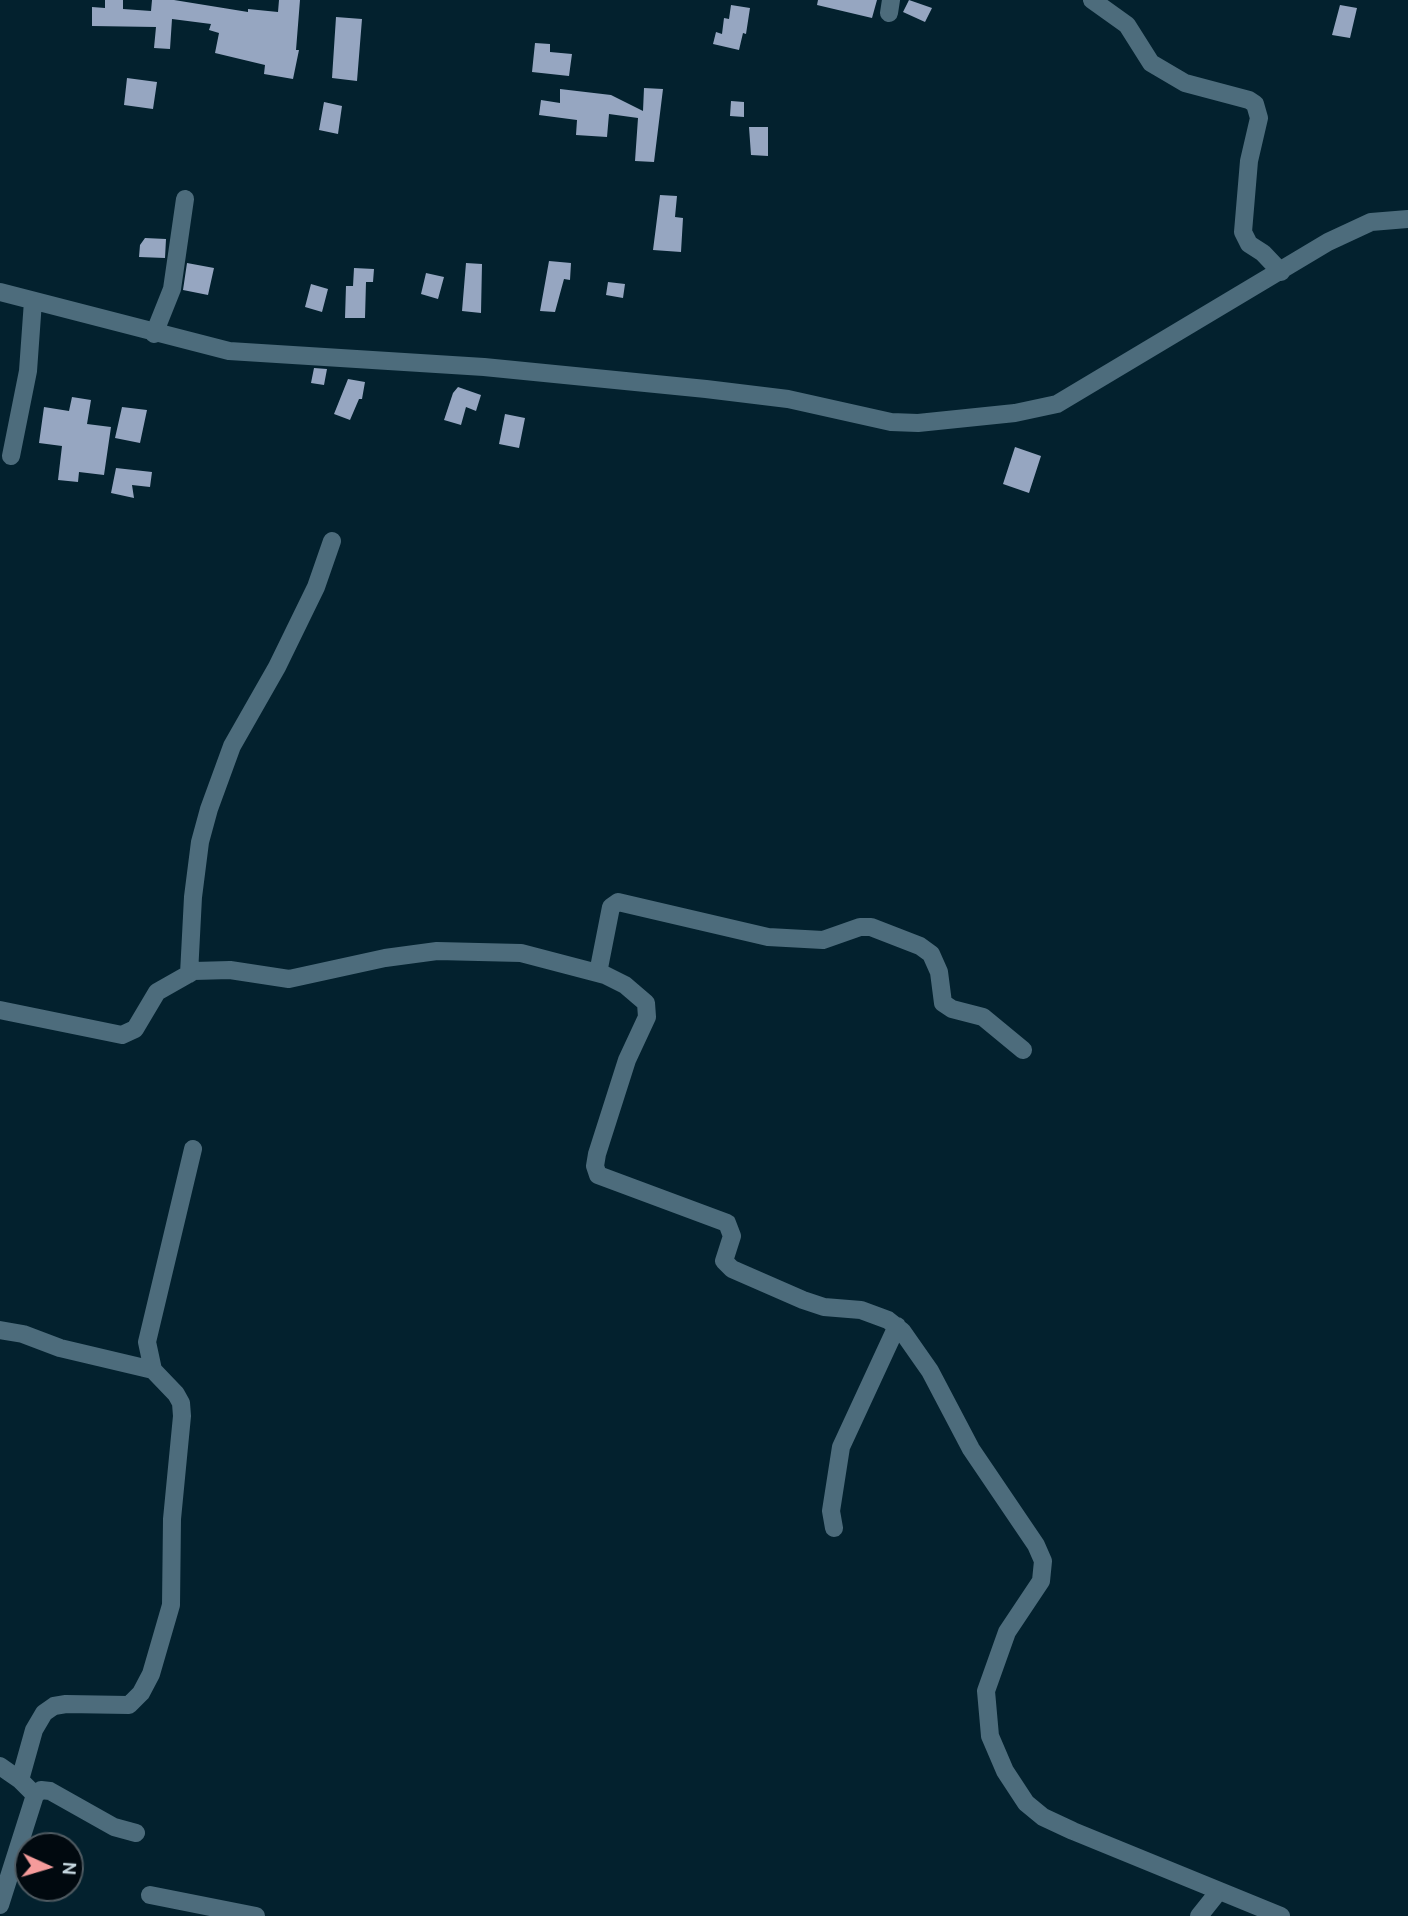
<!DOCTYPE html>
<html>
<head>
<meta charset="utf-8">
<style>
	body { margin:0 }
	#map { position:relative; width:1408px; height:1916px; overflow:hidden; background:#03212e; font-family:Overpass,sans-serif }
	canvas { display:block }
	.north { position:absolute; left:14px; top:1832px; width:70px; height:70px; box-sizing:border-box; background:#01090f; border:2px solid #4f5b62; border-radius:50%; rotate:94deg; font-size:19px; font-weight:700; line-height:28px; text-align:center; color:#c5d6df }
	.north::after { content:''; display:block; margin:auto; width:24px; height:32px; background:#f59b9b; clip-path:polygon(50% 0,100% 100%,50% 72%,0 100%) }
</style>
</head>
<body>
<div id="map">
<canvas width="1408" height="1916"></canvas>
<div class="north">N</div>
</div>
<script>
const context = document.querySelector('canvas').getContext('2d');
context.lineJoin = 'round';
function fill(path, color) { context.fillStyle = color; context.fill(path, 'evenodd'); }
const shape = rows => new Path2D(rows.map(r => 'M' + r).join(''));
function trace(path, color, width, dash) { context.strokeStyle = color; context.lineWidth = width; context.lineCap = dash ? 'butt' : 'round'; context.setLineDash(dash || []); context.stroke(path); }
fill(shape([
	[105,0,123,0,123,9,151,11,152,0,174,0,248,12,248,9,278,12,279,0,300,0,296,50,299,50,293,79,264,74,265,65,215,53,219,33,209,30,211,24,172,19,170,49,154,48,156,27,92,26,92,7,105,8],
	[818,0,877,0,872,18,817,5],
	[909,0,932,8,925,22,903,12],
	[731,5,750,8,746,34,743,33,739,50,713,44,716,32,722,34,724,18,729,19],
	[1340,5,1357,8,1350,38,1332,35],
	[336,17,362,19,357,81,332,78],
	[535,43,550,44,550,52,572,54,569,76,532,72],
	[127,78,157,82,153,109,124,105],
	[644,88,663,89,654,162,635,161,638,118,609,114,607,137,576,135,577,120,539,115,541,100,560,103,560,89,611,95,643,111],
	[731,101,744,102,744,117,730,116],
	[324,102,342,106,338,134,319,130],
	[749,127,768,127,768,156,751,155],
	[660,195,677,196,675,217,683,218,681,252,653,250],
	[145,238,166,239,165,258,139,257,140,245],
	[549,261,571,263,570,280,564,279,555,312,540,311],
	[187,263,214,268,208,295,183,290],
	[466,263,482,264,481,313,462,311],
	[354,268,374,269,373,282,366,282,365,318,345,318,346,286,353,286],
	[426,273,444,277,438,299,421,294],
	[608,282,625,284,623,298,606,295],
	[311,284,328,289,322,312,305,307],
	[314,368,327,369,324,385,311,383],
	[348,379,365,382,362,399,359,399,350,420,334,414],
	[458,387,481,395,476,411,466,407,461,425,444,420,453,393],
	[72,397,91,400,87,424,111,427,104,475,79,472,78,482,58,480,62,446,39,443,44,407,69,411],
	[122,407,147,410,140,443,115,438],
	[505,414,525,418,519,448,499,444],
	[1015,447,1041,456,1029,493,1003,484],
	[116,468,152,472,150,487,132,485,134,498,111,493]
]), '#96a6c1');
trace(shape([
	[1092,0,1127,25,1151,63,1185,83,1249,100,1255,104,1259,118,1249,161,1243,232,1249,244,1263,253,1281,272],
	[889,13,891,0],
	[0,292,229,351,484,367,706,389,788,399,891,422,918,423,1015,413,1057,404,1328,242,1371,222,1408,219],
	[154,334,172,289,185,199],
	[11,456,28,371,33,301],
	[598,973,611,907,618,902,768,937,823,940,860,927,871,927,920,946,931,954,939,972,943,1003,952,1009,983,1017,1023,1050],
	[189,974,193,897,200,842,209,809,232,746,277,667,316,587,332,541],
	[0,1010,122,1035,135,1029,157,992,194,971,230,970,289,979,385,958,437,951,521,953,605,975,625,985,646,1003,647,1017,627,1060,597,1154,595,1166,598,1175,727,1223,732,1236,724,1261,732,1269,803,1300,824,1307,861,1310,888,1320,902,1331,930,1371,971,1449,1036,1545,1043,1561,1041,1581,1007,1632,986,1691,990,1736,1005,1771,1026,1803,1043,1817,1073,1831,1281,1916],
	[0,1330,23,1334,60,1348,153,1370,176,1394,181,1403,182,1416,172,1519,171,1605,151,1674,141,1693,129,1705,66,1704,54,1706,44,1713,34,1730,20,1780,35,1795,0,1905],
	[153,1370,147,1342,193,1149],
	[834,1528,831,1511,841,1447,897,1326],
	[0,1766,20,1780],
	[35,1795,41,1790,50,1791,114,1827,136,1833],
	[150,1895,256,1916],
	[1199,1916,1219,1891]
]), '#4d6c7c', 18);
</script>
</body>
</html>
